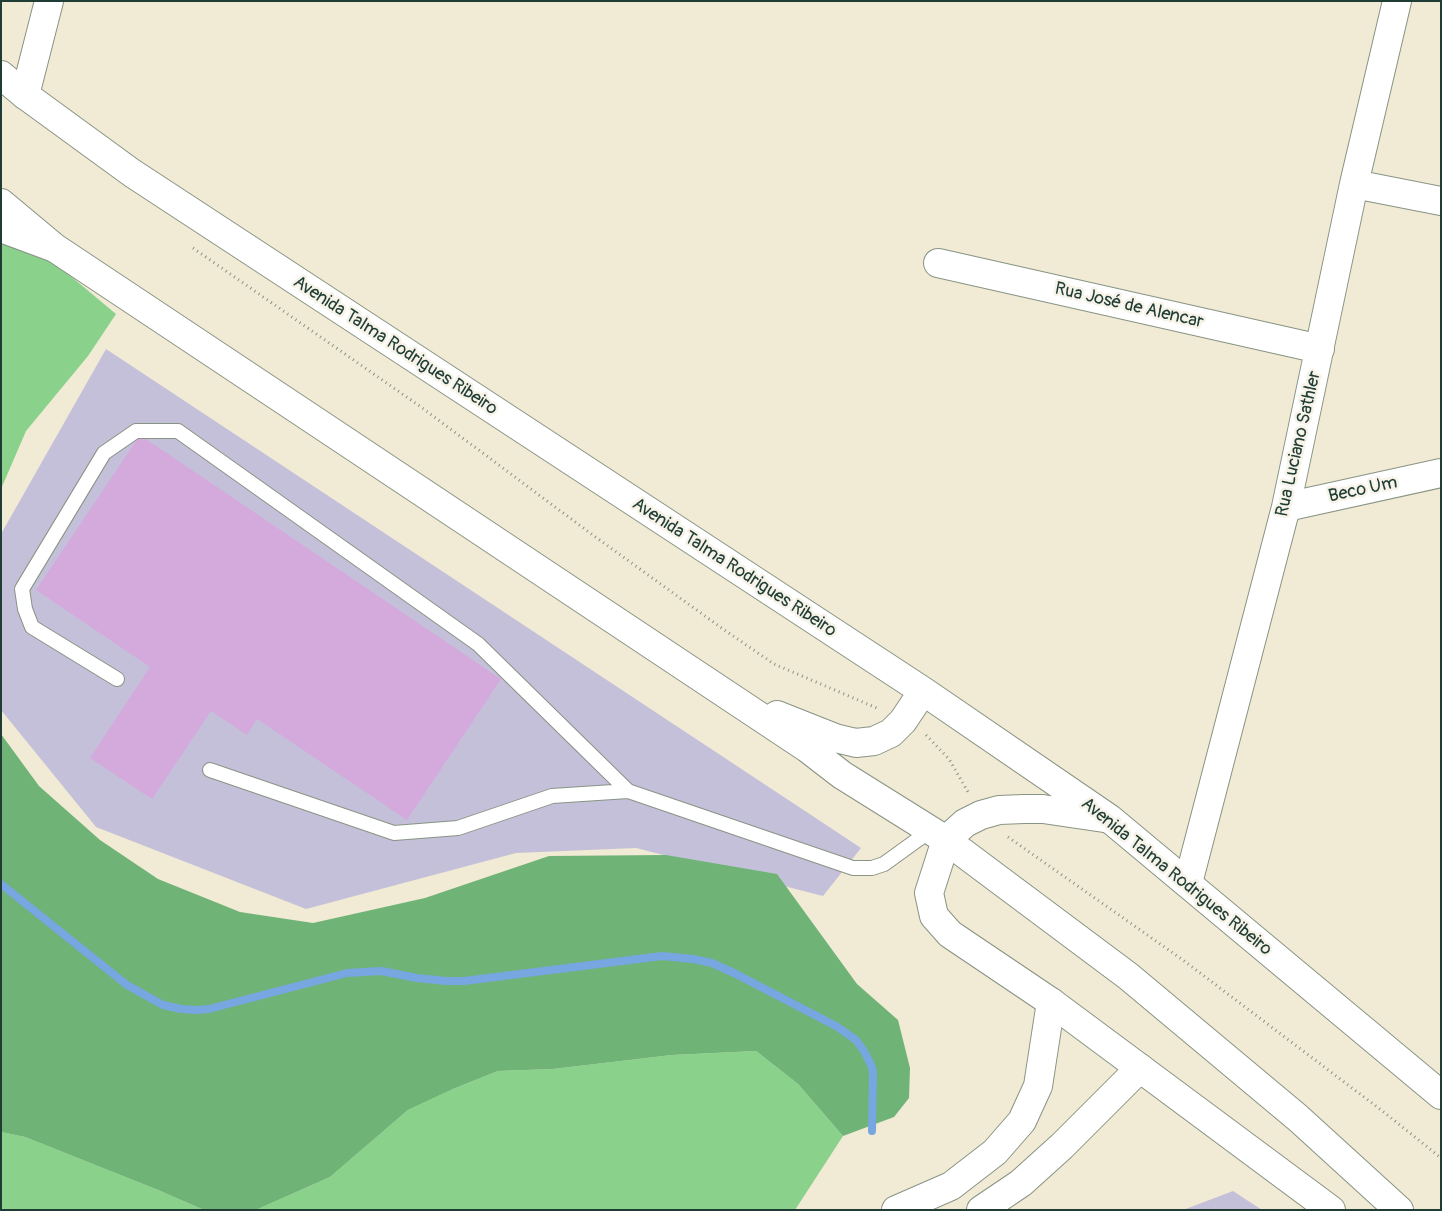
<!DOCTYPE html>
<html>
<head>
<meta charset="utf-8">
<style>
	body { margin:0 }
	#map { position:relative; width:1442px; height:1211px; overflow:hidden; background:#f1ead4; font-family:Pangolin,sans-serif }
	canvas { display:block }
	.frame { position:absolute; inset:0; border:2px solid #1f3d34; pointer-events:none }
</style>
</head>
<body>
<div id="map">
<canvas width="1442" height="1211"></canvas>
<div class="frame"></div>
</div>
<script>
const context = document.querySelector('canvas').getContext('2d');
context.lineJoin = 'round';
function fill(path, color) { context.fillStyle = color; context.fill(path, 'evenodd'); }
const shape = rows => new Path2D(rows.map(r => 'M' + r).join(''));
function trace(path, color, width, dash) { context.strokeStyle = color; context.lineWidth = width; context.lineCap = dash ? 'butt' : 'round'; context.setLineDash(dash || []); context.stroke(path); }
function label(font, color, halo, rows, align = 'center') {
  context.font = font + ' Pangolin,sans-serif'; context.lineWidth = 5; context.setLineDash([]); context.textBaseline = 'middle'; context.strokeStyle = halo; context.fillStyle = color; for (const [text, x, y, turn = 0] of rows) {
    context.save(); context.translate(x, y); context.rotate((+turn || 0) * Math.PI / 180); context.textAlign = isNaN(turn) ? turn : align; if (halo) context.strokeText(text, 0, 0); context.fillText(text, 0, 0); context.restore();
  }
}
fill(shape([
	[106,349,861,848,823,896,636,848,516,853,306,909,96,827,1,710,1,534],
	[1233,1191,1262,1210,1183,1210]
]), '#c5c0da');
fill(shape([
	[1,218,116,314,88,356,26,431,1,489],
	[756,1051,798,1084,843,1136,795,1210,254,1210,258,1209,330,1177,408,1110,453,1089,498,1071,553,1069,672,1055],
	[1,1132,25,1137,158,1190,204,1210,1,1210]
]), '#8ad18b');
fill(shape([
	[1,734,39,786,100,840,158,879,240,912,313,923,425,898,549,856,666,855,777,874,857,984,898,1020,910,1068,909,1098,894,1117,843,1136,798,1084,756,1051,672,1055,553,1069,498,1071,453,1089,408,1110,330,1177,258,1209,254,1210,204,1210,158,1190,25,1137,1,1132]
]), '#6fb377');
trace(shape([
	[1,884,127,985,163,1005,181,1009,197,1010,209,1009,347,973,381,971,417,978,446,981,464,981,662,956,693,959,712,963,734,973,836,1026,856,1040,864,1051,872,1067,873,1075,872,1131]
]), '#78a6e1', 8);
fill(shape([
	[140,435,501,679,407,820,257,719,247,735,211,711,152,799,90,758,150,667,36,590]
]), '#d4aadd');
const service = shape([
	[117,679,32,627,25,609,22,589,104,453,136,431,178,431,478,644,628,791],
	[210,770,394,833,458,828,552,796,628,791,853,868,872,868,884,864,931,830]
]);
const minor = shape([
	[25,95,49,1],
	[1354,184,1441,201],
	[1,228,52,247],
	[938,263,1320,349],
	[1286,507,1441,473],
	[1188,883,1286,507,1354,184,1397,1],
	[896,1210,951,1186,995,1152,1022,1121,1038,1086,1051,1002],
	[981,1210,1021,1183,1062,1146,1140,1068]
]);
const secondary = shape([
	[1,75,25,95,132,173,923,691,1110,819,1441,1095],
	[1,203,55,248,807,748,842,775,946,840,1128,976,1298,1118,1399,1210],
	[777,715,835,738,856,743,874,741,891,733,903,721,923,691],
	[1104,818,1043,809,1024,809,999,810,981,815,965,823,946,840,929,893,934,916,950,934,1051,1002,1331,1210]
]);
trace(service, '#889484', 16);
trace(minor, '#889484', 30);
trace(secondary, '#889484', 30);
trace(shape([
	[193,248,421,407,590,533,723,629,774,664,879,709],
	[926,735,949,759,968,792],
	[1008,837,1183,960,1385,1113,1441,1158]
]), '#889484', 3, [1, 4]);
trace(service, '#fff', 14);
trace(minor, '#fff', 28);
trace(secondary, '#fff', 28);
label('18px', '#1f3d34', '#f7f3e8', [
	["Rua José de Alencar",1129,306,13],
	["Avenida Talma Rodrigues Ribeiro",395,346,33],
	["Rua Luciano Sathler",1299,444,-77],
	["Beco Um",1363,490,-12],
	["Avenida Talma Rodrigues Ribeiro",734,568,33],
	["Avenida Talma Rodrigues Ribeiro",1176,877,39]
]);
</script>
</body>
</html>
